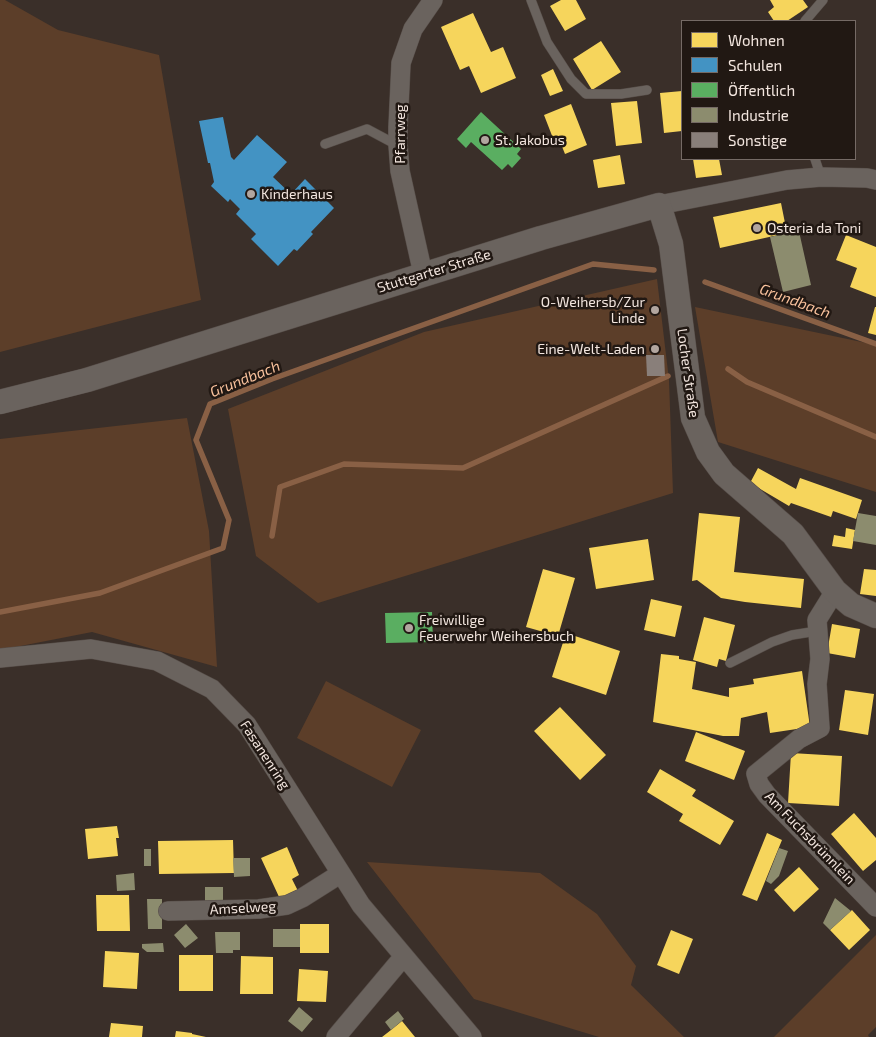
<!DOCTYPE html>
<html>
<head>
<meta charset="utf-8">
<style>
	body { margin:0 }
	#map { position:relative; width:876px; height:1037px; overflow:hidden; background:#3a2f29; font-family:"Exo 2",sans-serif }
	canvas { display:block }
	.legend { position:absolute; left:681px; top:20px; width:175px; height:140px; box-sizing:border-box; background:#211813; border:1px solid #756a65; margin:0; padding:6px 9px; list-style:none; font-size:15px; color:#f3e6df }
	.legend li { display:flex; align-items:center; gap:10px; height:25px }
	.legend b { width:25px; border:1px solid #756a65 }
</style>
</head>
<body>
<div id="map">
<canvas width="876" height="1037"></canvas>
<ul class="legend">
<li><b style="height:14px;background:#f6d55c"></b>Wohnen</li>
<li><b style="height:14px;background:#4393c3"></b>Schulen</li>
<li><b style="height:14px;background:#5aae61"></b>Öffentlich</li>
<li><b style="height:14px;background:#8c8c6e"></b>Industrie</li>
<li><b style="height:14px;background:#897f7a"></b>Sonstige</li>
</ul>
</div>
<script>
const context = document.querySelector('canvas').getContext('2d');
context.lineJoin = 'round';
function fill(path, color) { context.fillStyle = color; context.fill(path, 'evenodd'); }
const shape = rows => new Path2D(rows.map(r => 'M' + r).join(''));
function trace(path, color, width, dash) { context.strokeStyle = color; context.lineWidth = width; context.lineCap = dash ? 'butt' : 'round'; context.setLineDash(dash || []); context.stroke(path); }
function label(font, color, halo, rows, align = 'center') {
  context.font = font + ' "Exo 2",sans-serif'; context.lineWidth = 5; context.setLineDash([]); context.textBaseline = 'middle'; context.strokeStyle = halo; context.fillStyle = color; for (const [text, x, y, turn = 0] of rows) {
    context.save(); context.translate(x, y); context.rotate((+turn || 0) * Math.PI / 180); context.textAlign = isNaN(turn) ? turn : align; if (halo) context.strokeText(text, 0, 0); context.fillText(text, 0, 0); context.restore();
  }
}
fill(shape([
	[0,0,5,0,58,30,159,55,201,300,0,352],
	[657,279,669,380,673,493,318,603,256,556,228,409,424,332],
	[695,307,876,345,876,492,718,442],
	[187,418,209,531,217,667,92,632,0,650,0,439],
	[326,681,421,730,392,787,297,738],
	[367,862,540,873,597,914,636,966,631,985,684,1037,599,1037,474,999],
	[876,935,876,1027,868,1035,869,1037,774,1037]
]), '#5c3e29');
fill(shape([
	[561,0,576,0,586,19,565,31,550,6],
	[770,0,803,0,808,7,787,21,774,21,768,12,774,7],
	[473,13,491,52,503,47,516,78,481,93,469,66,460,70,441,27],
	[601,41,621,72,592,90,573,59],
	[553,69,563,91,550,96,541,75],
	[682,91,682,131,664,133,660,93],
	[637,101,642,143,616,146,611,103],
	[571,104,587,145,565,154,561,144,556,146,544,115],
	[620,155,625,184,598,188,593,160],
	[693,159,719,159,722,175,696,178],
	[781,203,787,233,720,248,713,217],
	[846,235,876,247,876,297,850,287,857,268,836,260],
	[875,307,876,307,876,335,868,333],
	[758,468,796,489,800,478,862,500,856,519,833,511,831,517,791,503,789,506,750,483],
	[699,513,740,517,734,572,804,579,801,608,745,602,721,598,697,580,692,581],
	[846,528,855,530,852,549,832,546,834,535,845,537],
	[648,539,654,580,596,589,589,548],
	[543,569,575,578,558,636,526,627],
	[864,569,876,570,876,596,860,594],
	[651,599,682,606,675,637,644,630],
	[704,617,735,625,726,661,719,659,717,667,693,660],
	[832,624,860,629,855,658,827,653],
	[566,633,620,651,606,695,552,677],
	[661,654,679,656,679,659,696,662,692,689,729,697,729,688,754,684,753,679,802,671,810,727,770,733,767,712,741,718,739,736,723,736,653,722],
	[845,690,874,694,868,735,839,730],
	[560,707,606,755,580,780,534,731],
	[696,732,745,751,734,780,685,761],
	[791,753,842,756,839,806,788,803],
	[660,769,696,790,692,796,734,821,720,845,679,821,683,814,647,792],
	[854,813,876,838,876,860,863,871,831,834],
	[117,826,119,838,116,838,118,856,88,859,85,829],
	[767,833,782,840,757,901,742,895],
	[233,840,234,873,159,874,158,841],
	[287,847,299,875,292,879,298,891,280,899,261,858],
	[799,867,819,889,794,912,774,890],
	[96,895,129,895,130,931,97,931],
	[852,910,870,930,849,950,830,930],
	[300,924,329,924,329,953,300,953],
	[671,930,693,939,679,974,657,965],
	[105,951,139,953,137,989,103,987],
	[179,955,213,955,213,991,179,991],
	[241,956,273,957,273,994,240,994],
	[299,969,328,971,326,1002,297,1001],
	[402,1021,415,1037,382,1037,391,1030],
	[111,1023,143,1026,142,1037,109,1037],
	[176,1031,192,1033,192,1034,206,1037,175,1037]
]), '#f6d55c');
fill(shape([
	[223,117,231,157,234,160,257,135,287,162,273,177,291,194,305,179,334,208,311,232,313,234,297,251,294,249,278,266,251,239,256,234,236,214,240,209,230,199,228,202,211,186,214,182,210,163,208,163,199,121]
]), '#4393c3');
fill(shape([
	[481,112,521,149,517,154,521,158,512,168,508,164,502,170,471,142,466,148,457,139],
	[432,612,433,642,386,643,385,613]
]), '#5aae61');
fill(shape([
	[798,227,811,285,783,292,770,237,787,233,787,230],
	[858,513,876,516,876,545,853,541],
	[779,848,788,851,779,876,771,884,766,881],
	[144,849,151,849,151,866,144,866],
	[233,858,250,858,250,876,234,877],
	[134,873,135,890,117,891,116,875],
	[205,887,223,887,223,902,205,902],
	[835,898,851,911,830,930,823,923],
	[147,899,162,899,162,929,148,929],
	[186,924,198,938,185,948,174,935],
	[273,929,300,929,300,947,273,947],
	[215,932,240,932,240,950,233,950,233,953,216,953],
	[163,943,164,952,147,952,142,948,142,944],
	[299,1007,313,1019,302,1032,288,1021],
	[398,1011,404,1019,391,1030,385,1022]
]), '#8c8c6e');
trace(shape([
	[705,282,876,344],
	[728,369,747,382,876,437],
	[272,536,280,487,344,464,463,468,668,376],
	[0,612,100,593,223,548,229,520,196,440,210,404,272,379,593,264,654,270]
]), '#896045', 5.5);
fill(shape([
	[646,355,664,355,665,376,647,376]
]), '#897f7a');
const service = shape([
	[531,0,547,42,571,79,586,94,621,94,647,90],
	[805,21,823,0],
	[325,144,367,129,397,145],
	[815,159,821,177],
	[730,663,772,642,792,635,817,631]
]);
const minor = shape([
	[659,205,787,180,821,177,867,178,876,180],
	[423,274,400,171,398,145,398,127,401,63,413,29,433,0],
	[835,591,817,620,820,659,817,684,820,728,799,739,756,774,759,784,767,795,876,907],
	[0,658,91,649,157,661,212,689,247,725,361,905,472,1037],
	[168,911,259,909,287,905,302,898,340,874],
	[336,1037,404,956]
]);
const tertiary = shape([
	[0,402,87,380,541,238,659,205,671,244,693,418,708,452,724,474,793,534,835,591,851,605,876,616]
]);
trace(service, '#564d48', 10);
trace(minor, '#564d48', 20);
trace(tertiary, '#564d48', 25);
trace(service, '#6a635e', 9);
trace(minor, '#6a635e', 19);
trace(tertiary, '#6a635e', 24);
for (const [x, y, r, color] of [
	[485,140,5,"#b2a69f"],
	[251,194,5,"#b2a69f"],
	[757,228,5,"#b2a69f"],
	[655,310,5,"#b2a69f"],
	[655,349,5,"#b2a69f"],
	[409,628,5,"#b2a69f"]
]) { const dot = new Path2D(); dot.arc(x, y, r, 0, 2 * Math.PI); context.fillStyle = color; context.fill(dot); trace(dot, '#211813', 2); }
label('14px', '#f3e6df', '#211813', [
	["Pfarrweg",400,134,-90],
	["Stuttgarter Straße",434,271,-17],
	["Locher Straße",688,373,82],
	["Fasanenring",265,755,57],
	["Am Fuchsbrünnlein",810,838,46],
	["Amselweg",243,908,-3]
]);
label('14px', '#f3e6df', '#211813', [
	["St. Jakobus",495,140],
	["Kinderhaus",261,194],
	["Osteria da Toni",767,228],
	["O-Weihersb/Zur",645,302,"right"],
	["Linde",645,318,"right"],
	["Eine-Welt-Laden",645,349,"right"],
	["Freiwillige",419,620],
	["Feuerwehr Weihersbuch",419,636]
], 'left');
label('italic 15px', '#fac29d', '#211813', [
	["Grundbach",795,301,20],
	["Grundbach",245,379,-22]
]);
</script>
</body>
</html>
